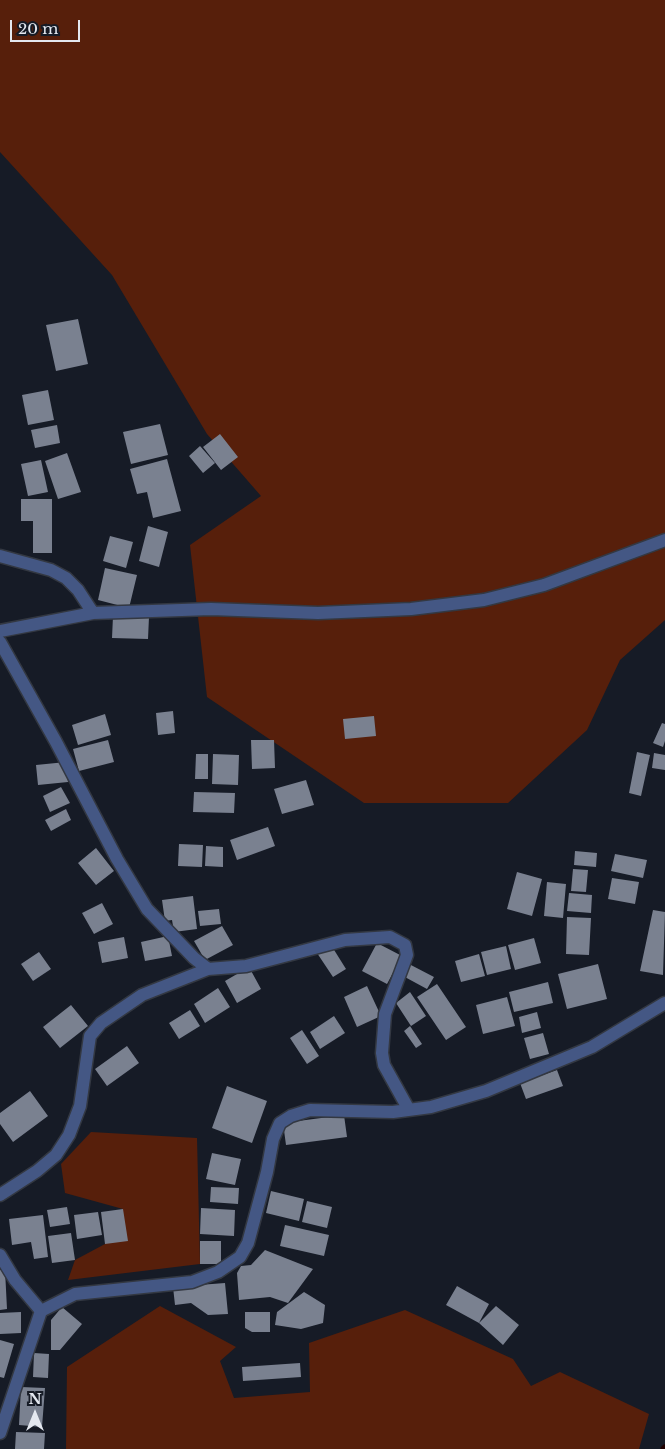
<!DOCTYPE html>
<html>
<head>
<meta charset="utf-8">
<style>
	body { margin:0 }
	#map { position:relative; width:665px; height:1449px; overflow:hidden; background:#161b26; font-family:"Libre Baskerville",serif }
	canvas { display:block }
	.north { position:absolute; left:10px; top:1389px; width:50px; height:50px; -webkit-text-stroke:4px #161b26; paint-order:stroke; rotate:0deg; font-size:14px; font-weight:700; line-height:20px; text-align:center; color:#e4e8f0 }
	.north::after { content:''; display:block; margin:auto; width:18px; height:22px; background:#e4e8f0; clip-path:polygon(50% 0,100% 100%,50% 72%,0 100%) }
	.scale { position:absolute; left:10px; top:20px; width:70px; height:22px; box-sizing:border-box; border:2px solid #e4e8f0; border-top:0; padding-left:6px; font-size:15px; line-height:18px; white-space:nowrap; color:#e4e8f0; -webkit-text-stroke:4px #161b26; paint-order:stroke }
</style>
</head>
<body>
<div id="map">
<canvas width="665" height="1449"></canvas>
<div class="north">N</div>
<div class="scale">20 m</div>
</div>
<script>
const context = document.querySelector('canvas').getContext('2d');
context.lineJoin = 'round';
function fill(path, color) { context.fillStyle = color; context.fill(path, 'evenodd'); }
const shape = rows => new Path2D(rows.map(r => 'M' + r).join(''));
function trace(path, color, width, dash) { context.strokeStyle = color; context.lineWidth = width; context.lineCap = dash ? 'butt' : 'round'; context.setLineDash(dash || []); context.stroke(path); }
fill(shape([
	[0,0,665,0,665,620,620,660,587,730,508,803,364,803,207,697,190,545,261,496,207,434,112,275,0,152],
	[91,1132,197,1138,200,1264,68,1280,75,1260,105,1244,123,1209,65,1193,61,1164],
	[160,1306,236,1347,220,1361,234,1398,310,1392,309,1343,405,1310,513,1359,531,1386,560,1372,649,1414,639,1449,66,1449,67,1367]
]), '#571f0b');
trace(shape([
	[664,1449,665,1448]
]), '#200000', 7);
fill(shape([
	[78,319,88,364,56,371,46,325],
	[48,390,54,420,28,425,22,395],
	[160,424,168,455,131,464,123,432],
	[57,425,60,443,35,448,31,430],
	[220,434,238,457,221,470,203,447],
	[200,446,215,463,203,473,189,456],
	[67,453,81,492,58,499,45,461],
	[167,459,181,511,153,518,147,492,137,494,130,469],
	[41,460,48,492,28,496,21,464],
	[21,499,52,499,52,553,33,553,33,521,21,521],
	[148,526,168,532,159,567,139,561],
	[110,536,133,542,126,568,103,561],
	[105,568,137,575,129,608,98,600],
	[113,616,149,617,148,639,112,638],
	[173,711,175,733,158,735,156,713],
	[105,714,111,735,78,745,72,725],
	[374,716,376,736,345,739,343,719],
	[662,723,665,724,665,741,663,747,653,743],
	[108,740,114,762,79,771,73,749],
	[251,740,274,740,275,768,252,769],
	[637,752,650,755,641,796,629,793],
	[654,753,665,755,665,770,652,768],
	[196,754,208,754,208,779,195,779],
	[213,754,239,755,238,785,212,784],
	[66,762,68,782,38,785,36,765],
	[306,780,314,805,282,814,274,789],
	[61,787,70,803,50,812,43,796],
	[194,792,235,793,234,813,193,812],
	[66,809,71,820,51,831,45,820],
	[268,827,275,846,237,860,230,840],
	[179,844,203,845,202,867,178,866],
	[206,846,223,847,223,867,205,866],
	[96,848,114,871,96,885,78,863],
	[575,851,597,853,596,867,574,865],
	[615,854,647,860,643,878,611,871],
	[573,869,588,870,586,892,571,891],
	[517,872,542,879,532,916,507,909],
	[612,878,639,882,635,904,608,899],
	[547,882,566,884,563,918,544,916],
	[569,893,592,895,591,913,567,911],
	[193,896,197,929,174,932,172,920,165,921,162,900],
	[102,903,113,924,94,934,82,913],
	[219,909,221,924,200,926,198,911],
	[653,910,665,912,663,975,640,971],
	[567,917,591,918,589,955,566,954],
	[222,926,233,945,205,960,194,941],
	[168,936,172,956,145,961,141,942],
	[124,937,128,958,102,963,98,942],
	[534,938,541,963,515,970,508,945],
	[377,943,402,956,387,984,362,971],
	[331,945,346,969,333,977,317,953],
	[506,946,511,969,487,975,481,952],
	[39,952,51,969,33,981,21,964],
	[479,954,485,976,461,982,455,961],
	[409,964,434,977,427,989,403,976],
	[598,964,607,999,567,1009,558,974],
	[249,967,261,989,237,1003,225,981],
	[548,982,553,1003,514,1012,509,992],
	[437,984,466,1027,446,1040,417,997],
	[367,986,381,1016,357,1027,344,997],
	[218,988,230,1007,205,1023,194,1004],
	[410,992,426,1016,411,1026,396,1003],
	[507,997,515,1026,483,1034,476,1005],
	[71,1005,88,1026,60,1048,43,1027],
	[190,1010,200,1026,179,1039,169,1023],
	[537,1012,541,1028,522,1033,519,1017],
	[334,1016,345,1033,320,1049,310,1032],
	[410,1026,422,1044,416,1048,404,1031],
	[302,1030,319,1056,307,1064,290,1038],
	[543,1033,549,1054,530,1059,524,1038],
	[127,1046,139,1063,107,1086,95,1069],
	[557,1070,563,1086,526,1099,520,1083],
	[227,1086,267,1101,252,1143,212,1128],
	[30,1091,48,1116,13,1142,0,1124,0,1113],
	[344,1115,347,1137,286,1145,283,1123],
	[212,1153,241,1159,235,1185,206,1179],
	[211,1187,239,1188,238,1204,210,1202],
	[271,1191,304,1199,299,1221,266,1213],
	[307,1201,332,1207,327,1228,302,1222],
	[67,1207,70,1224,50,1227,47,1210],
	[201,1208,235,1210,234,1236,200,1234],
	[123,1209,128,1241,105,1244,101,1212],
	[98,1212,102,1235,77,1239,74,1215],
	[43,1215,48,1257,34,1259,31,1242,12,1245,9,1219],
	[285,1225,329,1235,324,1256,280,1246],
	[71,1233,75,1260,52,1263,48,1236],
	[200,1241,221,1241,221,1264,200,1264],
	[265,1250,313,1269,288,1303,270,1297,239,1300,237,1273,241,1266,251,1265],
	[0,1270,5,1270,7,1309,0,1310],
	[225,1283,228,1314,208,1315,191,1303,175,1305,173,1287],
	[457,1286,489,1304,479,1323,446,1305],
	[304,1292,325,1305,323,1323,301,1329,275,1325,277,1312],
	[496,1306,519,1325,503,1345,479,1323],
	[62,1307,82,1324,60,1350,51,1350,51,1320],
	[21,1312,21,1333,0,1334,0,1313],
	[245,1312,270,1312,270,1332,252,1332,245,1328],
	[0,1340,14,1344,4,1378,0,1377],
	[34,1353,49,1354,48,1378,33,1377],
	[300,1363,301,1377,243,1381,242,1367],
	[21,1387,45,1388,42,1427,19,1425],
	[16,1432,45,1433,44,1449,15,1449]
]), '#7a8190');
const street = shape([
	[0,556,51,570,66,578,78,590,93,613],
	[0,631,93,613,211,609,318,613,411,609,484,600,544,585,665,540],
	[0,642,56,742,117,859,147,909,194,958,208,969,246,966,345,940,390,937,405,945,407,955,385,1014,382,1053,384,1065,409,1110],
	[0,1195,37,1171,56,1155,69,1135,80,1106,90,1036,101,1023,142,995,208,969],
	[0,1255,15,1280,41,1311],
	[0,1433,41,1311,75,1294,192,1282,218,1272,240,1257,248,1243,267,1172,273,1139,280,1123,291,1116,310,1110,393,1112,431,1107,486,1091,592,1047,665,1003]
]);
trace(street, '#333842', 15);
trace(street, '#445784', 12);
</script>
</body>
</html>
